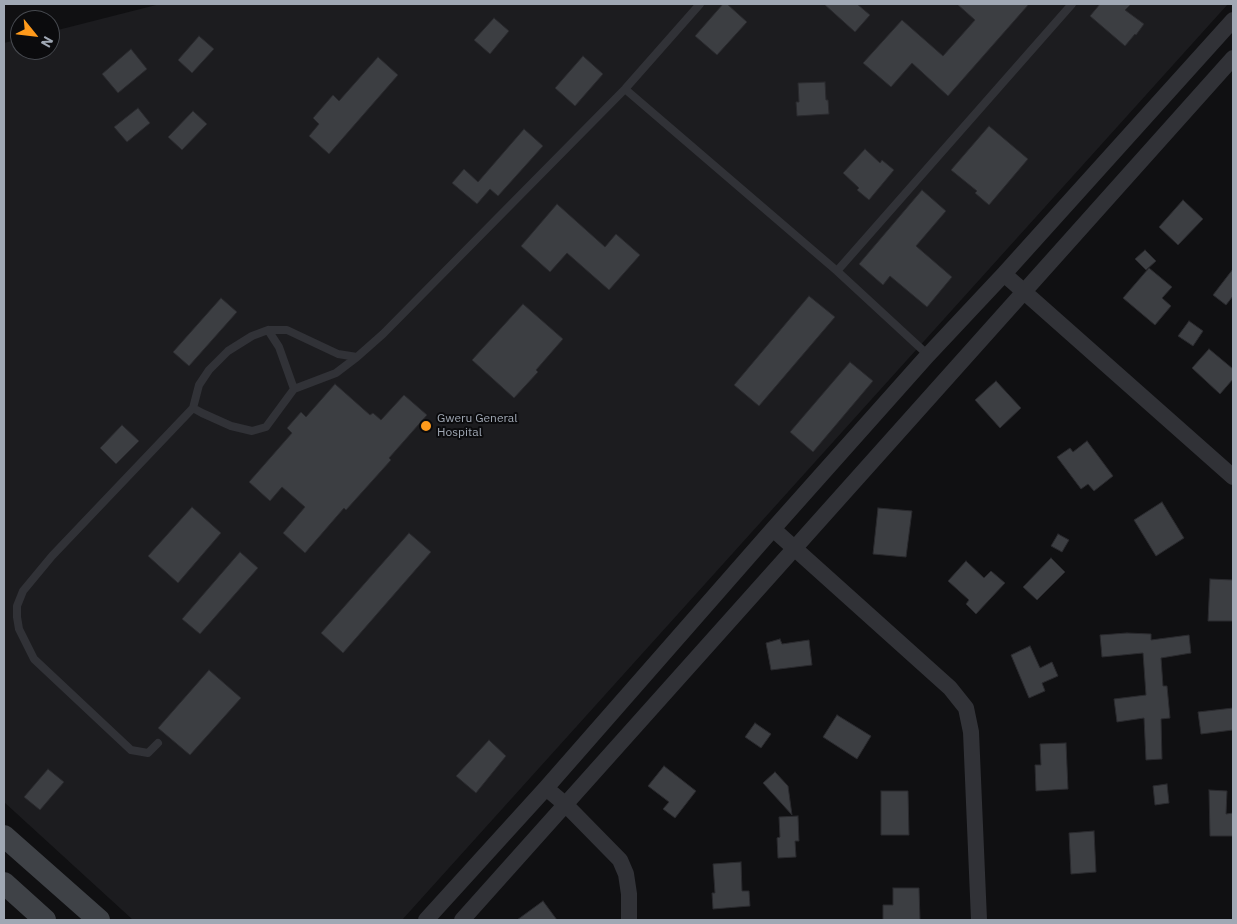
<!DOCTYPE html>
<html>
<head>
<meta charset="utf-8">
<style>
	body { margin:0 }
	#map { position:relative; width:1237px; height:924px; overflow:hidden; background:#101012; font-family:"IBM Plex Sans",sans-serif }
	canvas { display:block }
	.frame { position:absolute; inset:0; border:5px solid #a0a8b4; pointer-events:none }
	.north { position:absolute; left:10px; top:10px; width:50px; height:50px; box-sizing:border-box; background:#0b0b0d; border:1px solid #474a50; border-radius:50%; rotate:119deg; font-size:14px; font-weight:700; line-height:20px; text-align:center; color:#a0a8b4 }
	.north::after { content:''; display:block; margin:auto; width:18px; height:22px; background:#ff9a1b; clip-path:polygon(50% 0,100% 100%,50% 72%,0 100%) }
</style>
</head>
<body>
<div id="map">
<canvas width="1237" height="924"></canvas>
<div class="frame"></div>
<div class="north">N</div>
</div>
<script>
const context = document.querySelector('canvas').getContext('2d');
context.lineJoin = 'round';
function fill(path, color) { context.fillStyle = color; context.fill(path, 'evenodd'); }
const shape = rows => new Path2D(rows.map(r => 'M' + r).join(''));
function trace(path, color, width, dash) { context.strokeStyle = color; context.lineWidth = width; context.lineCap = dash ? 'butt' : 'round'; context.setLineDash(dash || []); context.stroke(path); }
function label(font, color, halo, rows, align = 'center') {
  context.font = font + ' "IBM Plex Sans",sans-serif'; context.lineWidth = 4; context.setLineDash([]); context.textBaseline = 'middle'; context.strokeStyle = halo; context.fillStyle = color; for (const [text, x, y, turn = 0] of rows) {
    context.save(); context.translate(x, y); context.rotate((+turn || 0) * Math.PI / 180); context.textAlign = isNaN(turn) ? turn : align; if (halo) context.strokeText(text, 0, 0); context.fillText(text, 0, 0); context.restore();
  }
}
fill(shape([
	[160,4,1228,4,402,920,133,920,4,802,4,43,20,39,20,50,50,50,50,32]
]), '#1c1c1f');
const building = shape([
	[723,4,727,4,747,22,717,55,695,36,723,4],
	[824,4,857,4,870,15,855,32,824,4],
	[957,4,1029,4,948,96,912,63,891,87,863,63,902,20,943,56,975,20,957,4],
	[1100,4,1131,4,1125,10,1144,24,1136,35,1135,34,1125,46,1090,16,1100,4],
	[494,18,509,31,490,54,474,40,494,18],
	[199,36,214,49,192,73,178,60,199,36],
	[131,49,147,69,118,93,102,74,131,49],
	[583,56,603,74,575,106,555,88,583,56],
	[378,57,398,75,329,154,309,136,319,124,313,118,333,95,339,101,378,57],
	[825,82,826,100,828,100,829,114,797,116,796,102,799,102,798,83,825,82],
	[138,108,150,123,127,142,114,127,138,108],
	[193,111,207,124,182,150,168,137,193,111],
	[989,126,1028,159,989,205,975,193,977,191,951,170,989,126],
	[524,129,543,146,498,196,490,189,477,204,452,183,464,169,478,182,524,129],
	[865,149,880,163,882,160,894,170,869,200,857,190,859,188,843,173,865,149],
	[922,190,946,211,916,246,952,277,927,307,890,276,883,285,859,264,922,190],
	[1183,200,1203,219,1178,245,1159,227,1183,200],
	[557,204,605,247,616,234,640,255,609,290,567,253,550,272,521,246,557,204],
	[1145,250,1156,261,1146,270,1135,259,1145,250],
	[1149,268,1172,287,1162,298,1171,306,1155,325,1123,298,1149,268],
	[1233,269,1233,296,1226,305,1213,295,1233,269],
	[809,296,835,317,759,406,734,385,809,296],
	[221,298,237,312,189,366,173,352,221,298],
	[523,304,563,339,536,370,538,372,514,398,472,360,523,304],
	[1189,321,1203,331,1193,346,1178,336,1189,321],
	[1209,349,1233,369,1233,379,1220,394,1192,368,1209,349],
	[850,362,873,381,813,452,790,432,850,362],
	[996,381,1021,408,1000,428,975,400,996,381],
	[335,384,370,415,373,413,381,420,404,395,427,415,389,458,391,460,346,510,344,508,305,553,283,533,305,507,282,487,270,501,249,482,292,433,287,428,301,412,306,417,335,384],
	[122,425,139,441,116,464,100,448,122,425],
	[1087,441,1113,476,1094,491,1088,484,1081,489,1057,457,1070,448,1073,452,1087,441],
	[1162,502,1184,538,1156,556,1134,520,1162,502],
	[192,507,221,533,178,583,148,556,192,507],
	[878,508,912,511,906,557,873,554,878,508],
	[409,533,431,552,343,653,321,633,409,533],
	[1058,534,1069,540,1062,552,1051,546,1058,534],
	[240,552,258,568,200,634,182,619,240,552],
	[1051,558,1065,572,1037,600,1023,587,1051,558],
	[966,561,984,578,991,571,1005,583,976,614,966,604,969,600,948,581,966,561],
	[1210,579,1233,580,1233,621,1208,621,1210,579],
	[1127,633,1151,634,1151,640,1189,635,1191,653,1161,658,1163,686,1167,686,1170,718,1161,719,1162,759,1146,760,1144,718,1117,722,1114,699,1146,695,1143,653,1102,657,1100,635,1127,633],
	[780,639,782,644,809,640,812,665,771,670,766,643,780,639],
	[1030,646,1040,668,1052,662,1058,676,1042,683,1045,691,1029,698,1011,655,1030,646],
	[209,670,241,698,190,755,158,728,209,670],
	[1233,708,1233,730,1201,734,1198,712,1233,708],
	[837,715,871,736,857,759,823,737,837,715],
	[755,723,771,734,761,748,745,737,755,723],
	[489,740,506,756,476,793,456,776,489,740],
	[1066,743,1068,789,1036,791,1035,765,1041,765,1040,744,1066,743],
	[664,766,696,791,675,818,663,809,669,802,648,786,664,766],
	[48,769,64,782,40,810,24,797,48,769],
	[775,772,788,786,792,815,763,783,775,772],
	[1167,784,1169,803,1155,805,1153,786,1167,784],
	[1209,790,1227,791,1226,814,1233,813,1233,836,1210,836,1209,790],
	[881,791,908,791,909,835,881,835,881,791],
	[798,816,799,841,795,841,796,857,778,858,777,838,780,837,779,817,798,816],
	[1094,831,1096,872,1071,874,1069,833,1094,831],
	[741,862,742,891,749,891,750,906,713,909,712,893,715,893,713,864,741,862],
	[893,888,919,888,920,920,883,920,883,905,893,905,893,888],
	[543,901,557,920,517,920,543,901]
]);
fill(building, '#3c3e42');
trace(building, '#2a2a2e', 1);
trace(shape([
	[625,89,837,271,928,355],
	[837,271,1072,4],
	[268,330,279,347,294,389],
	[193,408,202,413,231,426,252,431,266,427,294,389,336,373,357,357],
	[158,743,148,753,131,750,34,659,19,629,17,617,17,606,23,591,52,556,193,408,199,385,209,370,228,351,252,336,268,330,287,330,338,354,357,357,383,334,625,89,700,4]
]), '#313237', 8);
trace(shape([
	[1004,274,1233,477],
	[773,529,950,688,966,708,971,732,979,920],
	[546,788,566,805,620,860,626,874,629,894,629,920],
	[426,920,546,788,773,529,928,355,1004,274,1233,20],
	[462,920,1233,58]
]), '#313237', 16);
trace(shape([
	[4,836,99,920],
	[4,883,45,920]
]), '#3f4247', 22);
for (const [x, y, r, color] of [
	[426,426,6,"#ff9a1b"]
]) { const dot = new Path2D(); dot.arc(x, y, r, 0, 2 * Math.PI); context.fillStyle = color; context.fill(dot); trace(dot, '#0b0b0d', 2); }
label('12px', '#a0a8b4', '#0b0b0d', [
	["Gweru General",437,419],
	["Hospital",437,433]
], 'left');
</script>
</body>
</html>
